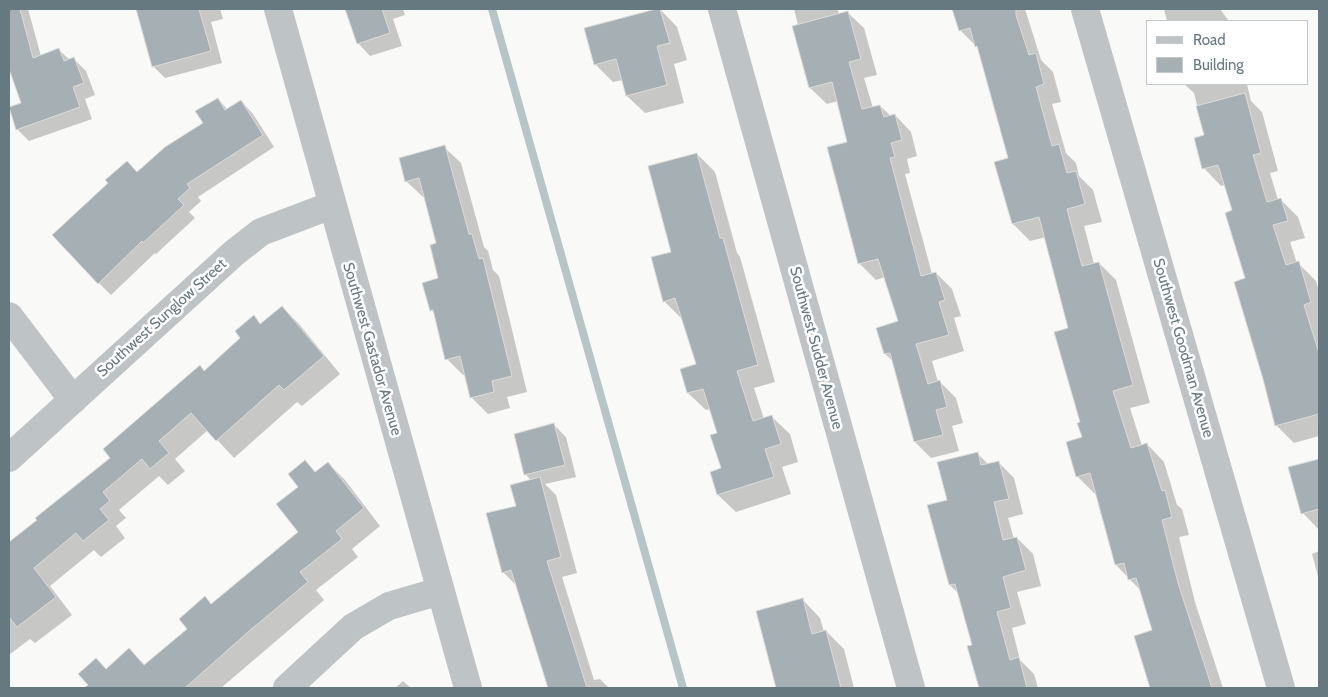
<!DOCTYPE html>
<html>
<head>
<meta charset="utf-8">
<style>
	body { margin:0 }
	#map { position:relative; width:1328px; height:697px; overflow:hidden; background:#f9f9f7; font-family:Cabin,sans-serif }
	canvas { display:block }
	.frame { position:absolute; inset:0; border:10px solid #667980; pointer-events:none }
	.legend { position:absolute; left:1146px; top:20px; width:162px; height:65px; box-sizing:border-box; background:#fff; border:1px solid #c2c9cc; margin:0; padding:6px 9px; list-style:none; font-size:15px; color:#667980 }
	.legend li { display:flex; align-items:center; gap:10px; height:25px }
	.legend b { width:25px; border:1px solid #c2c9cc }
</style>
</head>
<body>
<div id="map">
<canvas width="1328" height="697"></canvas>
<div class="frame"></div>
<ul class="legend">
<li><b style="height:6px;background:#bec4c6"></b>Road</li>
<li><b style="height:14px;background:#a6b0b4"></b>Building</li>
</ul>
</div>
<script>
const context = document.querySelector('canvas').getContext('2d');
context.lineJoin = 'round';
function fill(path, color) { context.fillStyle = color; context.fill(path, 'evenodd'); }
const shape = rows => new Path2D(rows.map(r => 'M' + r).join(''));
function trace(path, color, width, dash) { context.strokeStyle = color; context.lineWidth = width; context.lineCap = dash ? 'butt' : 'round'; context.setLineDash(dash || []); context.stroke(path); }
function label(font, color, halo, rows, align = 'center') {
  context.font = font + ' Cabin,sans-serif'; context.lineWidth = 5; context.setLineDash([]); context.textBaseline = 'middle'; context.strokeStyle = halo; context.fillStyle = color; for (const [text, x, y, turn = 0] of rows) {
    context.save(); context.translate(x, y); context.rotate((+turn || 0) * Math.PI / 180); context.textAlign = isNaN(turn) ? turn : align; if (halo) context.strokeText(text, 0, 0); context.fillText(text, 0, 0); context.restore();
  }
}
fill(shape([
	[9,9,28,9,41,56,59,50,70,60,74,59,86,71,95,95,85,99,92,119,29,141,17,129,23,104,9,65],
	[137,9,220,9,223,19,211,22,222,63,165,78,153,66],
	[347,9,403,9,405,15,393,19,402,46,370,56,358,43],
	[660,9,677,27,687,60,674,64,684,103,645,113,627,96,623,80,613,82,595,64],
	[794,9,837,9,839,14,847,12,864,28,877,75,864,78,873,108,880,106,891,116,895,115,911,132,917,156,907,159,910,173,905,174,932,274,936,273,952,289,961,316,954,318,964,351,932,361,938,382,940,382,956,398,963,423,952,426,959,451,931,458,915,442,894,362,885,354,899,322,885,277,876,280,859,263,849,143,838,101,827,104,810,88,794,27,798,25],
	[954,9,1025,9,1041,60,1053,72,1061,102,1052,104,1066,153,1076,163,1079,176,1093,190,1102,222,1084,226,1094,264,1099,263,1116,280,1150,403,1130,408,1142,446,1147,444,1164,462,1177,505,1182,509,1189,535,1179,537,1195,602,1223,688,1145,688,1151,687,1154,631,1141,591,1116,565,1097,493,1095,494,1077,476,1083,437,1069,329,1046,237,1030,241,1013,224,1009,159,978,48,960,30],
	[1164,9,1220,9,1229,21,1167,21],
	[1184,84,1247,84,1251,101,1262,112,1278,171,1270,173,1278,200,1280,199,1298,217,1305,238,1290,242,1297,263,1298,263,1316,281,1319,291,1319,436,1294,443,1276,425,1233,211,1225,185,1221,186,1204,168,1205,136,1194,93],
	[218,99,228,110,241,101,253,114,274,147,198,197,201,201,189,212,195,218,156,254,155,253,111,295,99,283,138,174,204,124],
	[444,147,461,163,484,247,488,251,493,270,499,276,527,392,507,397,510,408,488,414,472,398,466,375,463,375,447,359,435,314,431,310,440,279,438,244,425,197,423,197,406,181],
	[697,154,715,172,737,253,740,257,775,382,754,388,764,419,772,417,790,434,798,462,782,467,791,494,736,512,718,495,711,473,723,469,719,434,711,409,706,410,688,393,697,364,682,319,664,301,673,252],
	[282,307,299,324,340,374,302,406,297,402,234,458,208,430,175,459,185,471,168,485,159,476,119,510,126,518,116,526,125,538,101,557,94,550,50,586,72,615,35,643,30,639,9,655,9,544,39,520,111,458,242,338,254,317,261,325],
	[554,425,566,437,576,477,545,484,556,495,577,573,562,577,594,680,600,679,609,688,549,688,518,587,503,572,518,507,532,481,525,474],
	[977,453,989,465,998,462,1014,478,1023,514,1008,518,1014,539,1017,538,1033,554,1041,586,1017,592,1026,624,1012,628,1020,660,1034,674,1038,688,980,688,969,647,973,646,959,594,950,585,949,501],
	[1319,460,1319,530,1303,513,1290,468],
	[305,462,316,473,328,463,345,480,380,526,352,549,358,557,316,590,324,600,221,688,89,688,129,650,146,666,188,629,212,605,299,533,300,487],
	[1319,551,1319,580,1312,554],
	[803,600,820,618,824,632,826,631,844,649,854,688,787,688,774,676],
	[403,681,411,688,395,688]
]), '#0003');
trace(shape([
	[492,9,683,688]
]), '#b6c5c6', 8);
const building = shape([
	[9,9,20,9,33,58,59,48,64,61,74,57,84,83,73,87,80,107,16,130,9,107,21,103,9,69,9,9],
	[136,9,199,9,211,51,152,67,136,9],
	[345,9,382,9,390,33,357,44,345,9],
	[656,9,660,9,670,43,657,46,667,85,626,96,616,59,594,65,584,28,656,9],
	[952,9,1016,9,1016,15,1029,55,1036,53,1044,84,1036,87,1052,146,1059,144,1067,173,1076,171,1085,204,1067,209,1082,266,1099,262,1133,385,1113,391,1131,448,1147,443,1162,491,1165,490,1172,517,1162,520,1178,583,1212,688,1150,688,1134,636,1152,630,1136,578,1128,580,1124,563,1115,565,1090,473,1076,477,1066,442,1082,437,1077,423,1080,422,1054,332,1068,328,1039,217,1012,224,994,162,1008,158,977,46,975,47,970,28,959,31,952,9],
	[848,11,861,59,849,62,862,109,880,105,884,117,895,114,902,140,891,143,895,157,890,158,921,276,936,272,945,300,939,302,949,335,916,344,928,384,940,380,947,407,936,410,943,435,914,442,890,353,884,354,876,328,898,321,878,259,858,264,827,147,847,142,832,82,809,88,792,26,848,11],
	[1245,93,1261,153,1253,155,1267,202,1281,198,1288,221,1273,225,1286,265,1299,261,1311,302,1304,305,1319,353,1319,414,1275,426,1263,379,1234,282,1245,278,1225,213,1232,210,1218,165,1202,169,1194,138,1204,135,1196,106,1245,93],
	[218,98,225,110,241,100,263,135,187,184,190,188,178,199,184,205,143,243,142,241,98,284,52,235,108,183,105,180,127,161,137,172,165,147,203,123,195,111,218,98],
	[445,145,469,234,472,234,479,259,483,258,512,376,492,381,494,392,470,398,460,356,445,360,433,310,430,311,422,283,438,278,430,245,436,243,419,178,405,182,399,158,445,145],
	[697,153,720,238,723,238,758,365,737,371,753,421,772,415,781,444,765,449,774,477,717,495,710,472,721,468,710,435,717,433,703,389,687,393,680,369,696,364,675,298,663,302,651,257,671,252,648,166,697,153],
	[282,306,324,356,284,390,279,385,216,441,191,413,159,441,169,453,150,469,142,459,103,492,110,501,100,509,109,520,83,541,76,533,34,568,56,597,17,627,9,617,9,542,37,520,35,518,110,458,103,449,200,365,204,371,240,338,235,331,254,315,260,324,282,306],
	[554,423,565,465,524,475,514,434,554,423],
	[978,452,981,465,999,461,1009,499,994,502,1003,540,1017,537,1026,570,1003,577,1011,608,997,612,1010,660,1019,657,1027,688,979,688,967,646,972,645,955,584,949,585,927,505,947,500,937,462,978,452],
	[1319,459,1319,509,1301,514,1288,467,1319,459],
	[305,460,315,472,328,462,364,508,336,531,342,539,300,572,308,582,248,632,185,688,84,688,88,685,78,674,96,658,106,669,129,648,144,665,187,629,179,619,205,596,211,604,298,532,276,504,298,487,288,474,305,460],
	[540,477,561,557,547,561,587,688,548,688,511,570,502,573,486,513,516,506,510,485,540,477],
	[803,598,812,634,826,630,841,688,776,688,756,611,803,598]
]);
fill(building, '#a6b0b4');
trace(building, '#dbdbd9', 1);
trace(shape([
	[278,9,468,688],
	[722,9,911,688],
	[1085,9,1281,688],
	[9,316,73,400],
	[9,458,234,253,261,232,332,205],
	[287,688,353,627,389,606,440,591]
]), '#bec4c6', 28);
label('15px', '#667980', '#fff', [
	["Southwest Sunglow Street",162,318,-42],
	["Southwest Sudder Avenue",816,348,75],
	["Southwest Goodman Avenue",1183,348,74],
	["Southwest Gastador Avenue",372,349,74]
]);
</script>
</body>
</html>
